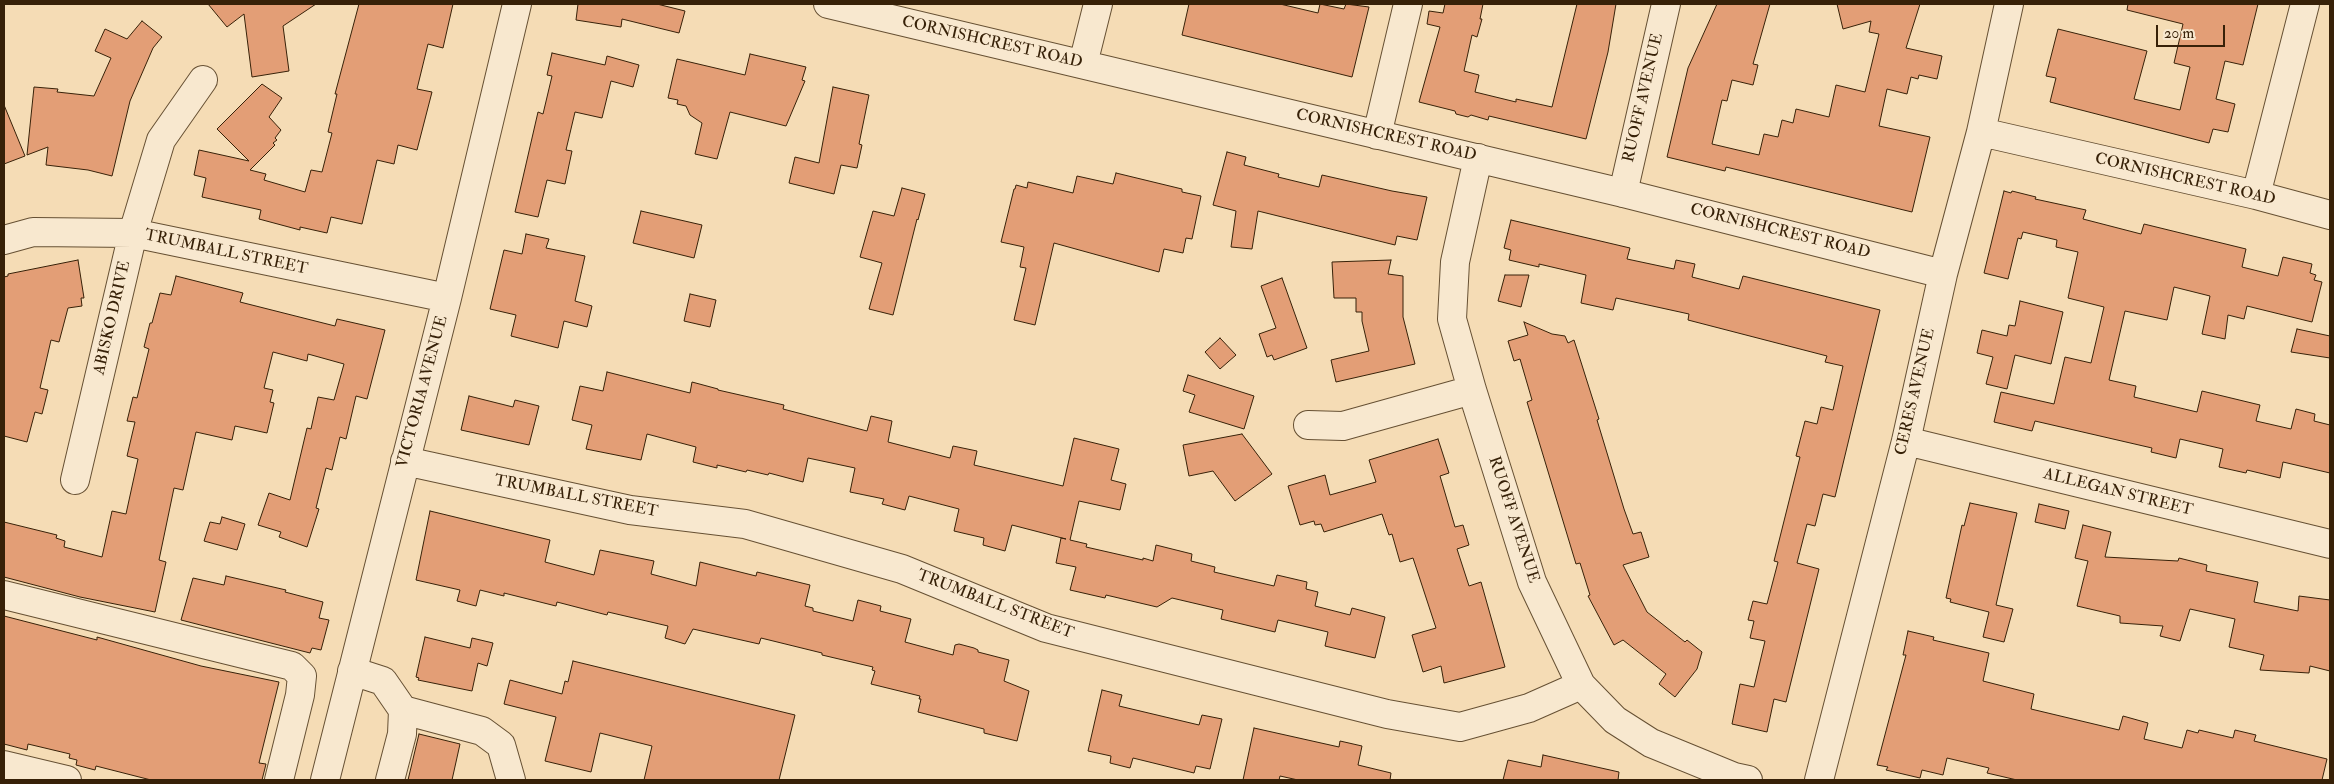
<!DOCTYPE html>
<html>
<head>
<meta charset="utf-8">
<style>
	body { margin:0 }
	#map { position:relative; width:2334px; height:784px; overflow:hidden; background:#f5dcb5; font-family:"IM FELL Double Pica",serif }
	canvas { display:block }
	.frame { position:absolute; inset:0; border:5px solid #372108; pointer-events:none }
	.scale { position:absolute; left:2156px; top:25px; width:69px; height:22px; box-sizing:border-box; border:2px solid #372108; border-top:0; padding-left:6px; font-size:15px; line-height:18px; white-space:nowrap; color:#372108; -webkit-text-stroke:4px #f8e8cf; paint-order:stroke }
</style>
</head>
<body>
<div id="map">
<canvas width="2334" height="784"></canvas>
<div class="frame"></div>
<div class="scale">20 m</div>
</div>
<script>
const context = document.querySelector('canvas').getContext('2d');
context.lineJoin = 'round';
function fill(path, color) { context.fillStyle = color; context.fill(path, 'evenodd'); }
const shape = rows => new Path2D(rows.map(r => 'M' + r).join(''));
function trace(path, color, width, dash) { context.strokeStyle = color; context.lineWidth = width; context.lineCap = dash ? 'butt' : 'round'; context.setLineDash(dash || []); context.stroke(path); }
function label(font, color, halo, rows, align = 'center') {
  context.font = font + ' "IM FELL Double Pica",serif'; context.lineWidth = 4.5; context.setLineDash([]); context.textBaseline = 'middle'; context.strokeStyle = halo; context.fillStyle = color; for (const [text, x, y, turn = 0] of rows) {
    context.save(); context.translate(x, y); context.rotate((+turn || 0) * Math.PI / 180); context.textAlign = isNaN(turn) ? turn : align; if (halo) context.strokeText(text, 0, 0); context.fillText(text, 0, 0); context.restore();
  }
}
const building = shape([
	[208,4,316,4,283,26,289,71,252,77,244,14,227,27,208,4],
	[359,4,453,4,443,48,428,44,417,89,432,92,417,150,398,145,394,164,377,160,362,224,331,217,327,233,300,227,300,230,259,219,261,210,202,197,206,178,194,175,199,150,249,161,217,129,262,84,282,98,269,117,281,130,275,138,277,140,273,143,275,145,250,170,266,174,264,180,305,192,311,170,322,172,332,133,328,132,337,94,335,94,359,4],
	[578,4,657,4,685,11,679,33,622,19,621,27,576,20,578,4],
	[1189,4,1280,4,1318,13,1320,4,1344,9,1346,4,1369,7,1352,77,1182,35,1189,4],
	[1445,4,1483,4,1480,19,1482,19,1477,37,1472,35,1464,71,1479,75,1475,92,1516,102,1516,99,1552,107,1577,4,1616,4,1608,52,1586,139,1489,116,1488,120,1471,115,1468,117,1456,114,1455,111,1419,102,1440,27,1427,24,1429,11,1443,13,1445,4],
	[1717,4,1770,4,1753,64,1758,65,1753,85,1732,80,1727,101,1722,100,1712,144,1759,155,1764,134,1778,137,1782,120,1793,123,1796,109,1829,117,1836,85,1865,92,1879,34,1869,32,1871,21,1843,29,1837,4,1920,4,1906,48,1942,56,1937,79,1919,75,1918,79,1911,77,1907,94,1887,89,1879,126,1930,137,1912,212,1726,167,1725,171,1667,157,1688,68,1717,4],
	[2128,4,2258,4,2243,65,2225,61,2216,99,2235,104,2228,132,2213,129,2209,143,2050,102,2056,78,2046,76,2058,29,2147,51,2134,99,2180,110,2190,67,2174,63,2183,24,2127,10,2128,4],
	[142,21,162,37,153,48,130,101,112,176,88,170,46,165,48,147,27,155,34,87,58,89,57,92,94,96,111,58,95,51,105,29,127,39,142,21],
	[552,53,605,65,607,56,639,65,633,87,611,81,602,118,575,112,566,150,572,151,565,184,547,180,538,217,515,212,538,112,543,114,552,76,547,75,552,53],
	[750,54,806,67,802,80,805,81,786,126,730,112,717,159,695,154,702,123,690,115,686,106,677,104,678,100,668,98,677,59,745,75,750,54],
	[833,87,869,95,859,144,862,145,857,168,841,165,834,194,789,183,795,157,819,163,833,87],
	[4,105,25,156,4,164,4,105],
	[1227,152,1246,157,1244,165,1279,174,1278,177,1319,187,1322,175,1392,191,1427,197,1417,240,1397,236,1395,245,1258,211,1252,249,1231,247,1236,211,1213,205,1227,152],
	[1116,173,1182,189,1182,192,1201,196,1192,239,1186,238,1183,253,1164,249,1159,272,1054,243,1035,325,1014,320,1026,268,1020,267,1024,247,1001,242,1014,189,1015,189,1016,185,1027,188,1028,182,1073,193,1077,176,1113,184,1116,173],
	[902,188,925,194,918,220,917,219,893,315,869,309,882,263,860,257,873,211,894,216,902,188],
	[2004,191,2011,193,2012,191,2036,197,2035,199,2086,210,2083,219,2141,234,2144,224,2246,249,2242,267,2278,276,2283,257,2312,264,2310,273,2316,275,2314,280,2322,282,2312,322,2247,306,2244,319,2228,315,2225,339,2202,334,2210,296,2174,287,2167,320,2125,311,2109,380,2136,386,2134,397,2197,412,2202,391,2260,405,2256,421,2291,429,2296,409,2315,414,2314,421,2330,425,2330,473,2283,462,2280,478,2247,470,2246,473,2219,467,2223,449,2180,439,2176,458,2151,452,2152,448,2035,421,2032,431,1994,422,2001,392,2054,404,2065,357,2091,363,2104,307,2068,298,2078,252,2056,247,2057,240,2023,232,2021,239,2018,238,2008,279,1984,273,2004,191],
	[641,211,702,225,694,258,633,243,641,211],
	[1511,220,1630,248,1627,259,1674,269,1676,260,1695,264,1692,277,1739,289,1743,276,1880,310,1835,497,1823,494,1815,526,1807,524,1797,563,1819,569,1786,702,1774,699,1767,732,1732,724,1740,684,1754,687,1765,641,1750,638,1754,621,1748,620,1753,601,1767,604,1778,562,1774,561,1800,457,1796,456,1805,421,1817,424,1821,407,1833,410,1843,366,1825,362,1827,356,1688,320,1689,314,1616,298,1613,310,1581,303,1586,275,1539,264,1539,267,1509,260,1511,250,1504,248,1511,220],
	[526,234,549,239,546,248,585,256,575,301,592,306,587,327,564,321,558,348,511,336,516,315,490,309,504,250,522,254,526,234],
	[78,260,84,298,81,298,82,306,68,308,59,342,51,340,40,388,48,390,42,414,35,412,27,442,4,436,4,277,8,276,8,274,78,260],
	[1391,260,1388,274,1403,276,1403,317,1415,364,1336,382,1331,360,1369,351,1362,321,1362,312,1356,312,1356,298,1334,298,1332,262,1391,260],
	[1505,275,1529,275,1521,307,1498,301,1505,275],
	[176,276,243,293,240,302,335,326,337,319,385,330,367,399,356,396,346,439,340,437,332,470,326,468,316,508,319,509,307,547,279,537,281,532,258,525,269,493,290,500,307,428,311,429,318,397,334,400,344,364,308,354,307,361,273,352,264,388,273,390,270,402,274,403,267,433,235,426,232,440,196,432,183,490,174,488,159,560,166,562,155,612,80,597,4,577,4,522,57,535,56,538,65,541,64,547,102,557,112,511,126,514,138,459,127,456,135,422,127,421,133,397,137,398,149,349,144,347,150,323,152,323,160,293,171,295,176,276],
	[1282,278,1307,348,1274,360,1272,355,1267,357,1259,334,1276,328,1261,286,1282,278],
	[690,294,716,300,710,327,684,321,690,294],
	[2020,301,2063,312,2051,364,2015,355,2007,389,1986,384,1993,357,1977,353,1982,330,2007,336,2009,325,2015,326,2020,301],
	[1524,322,1552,334,1565,336,1568,343,1574,340,1599,419,1597,420,1624,509,1633,534,1641,532,1649,557,1623,565,1647,612,1685,642,1687,640,1702,652,1697,669,1675,697,1659,684,1666,674,1623,640,1614,645,1588,596,1590,595,1580,563,1576,564,1527,402,1532,400,1520,359,1514,361,1508,341,1528,335,1524,322],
	[2297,329,2330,336,2330,358,2291,352,2297,329],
	[1220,338,1236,355,1220,369,1205,352,1220,338],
	[607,372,690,393,692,382,718,389,718,390,784,405,783,409,867,431,871,416,892,421,888,442,950,458,953,446,977,451,974,465,1063,486,1074,438,1119,449,1111,480,1126,484,1120,510,1079,501,1070,540,1087,544,1086,547,1143,560,1143,558,1153,561,1156,545,1192,554,1191,561,1215,567,1214,572,1274,586,1277,575,1307,582,1306,589,1318,592,1315,606,1350,615,1352,608,1385,617,1375,658,1325,646,1328,632,1278,620,1275,632,1221,619,1223,610,1172,598,1157,607,1106,595,1105,598,1070,590,1076,567,1056,563,1061,538,1066,539,1012,525,1005,551,983,545,984,538,954,531,959,509,909,496,905,510,882,504,884,499,850,492,855,468,808,458,803,482,769,473,768,475,747,470,746,472,717,465,717,468,693,462,696,447,647,434,641,460,586,449,592,425,572,420,580,386,603,391,607,372],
	[1188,375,1254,396,1244,429,1189,412,1195,395,1183,391,1188,375],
	[469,396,513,407,515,400,539,406,529,445,461,430,469,396],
	[1242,434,1272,474,1235,501,1213,471,1189,476,1183,445,1242,434],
	[1438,439,1449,473,1440,476,1455,527,1463,525,1469,545,1457,549,1469,586,1481,582,1505,667,1444,683,1441,666,1423,672,1412,635,1436,628,1413,558,1400,562,1392,534,1389,535,1382,514,1324,532,1321,524,1315,525,1314,521,1300,525,1288,486,1325,475,1330,495,1376,482,1369,460,1438,439],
	[1970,503,2017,513,1996,605,2013,609,2004,642,1983,637,1989,612,1950,602,1951,599,1946,598,1962,525,1964,526,1970,503],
	[2039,504,2069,511,2065,529,2035,522,2039,504],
	[430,511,550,540,545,562,594,575,600,550,654,561,651,574,696,586,700,562,756,576,757,572,810,585,805,606,813,608,813,611,853,621,858,600,881,606,880,611,911,619,905,642,953,655,955,645,959,644,974,648,978,650,978,652,1009,660,1004,681,1029,691,1017,741,984,733,984,729,918,712,921,699,919,699,920,696,871,684,875,671,872,670,873,667,822,655,822,653,761,638,759,644,693,629,685,644,665,638,668,626,608,612,607,615,557,602,556,606,504,593,504,596,480,590,476,606,457,601,460,590,416,580,430,511],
	[222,517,245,524,237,550,204,541,210,522,220,524,222,517],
	[2083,525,2111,532,2105,557,2178,561,2179,558,2207,565,2206,571,2258,582,2254,602,2298,611,2299,596,2330,600,2330,671,2310,666,2309,673,2260,670,2264,655,2229,647,2235,619,2190,609,2180,641,2160,636,2163,626,2120,623,2120,616,2077,606,2088,561,2075,558,2083,525],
	[226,576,286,590,285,592,323,602,319,618,329,620,321,650,312,648,310,653,181,620,193,578,224,585,226,576],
	[4,616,97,640,97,637,201,666,279,682,259,763,266,764,262,780,151,780,96,766,95,770,76,765,77,760,69,758,70,754,28,744,27,750,4,744,4,616],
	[1908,631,1934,637,1933,640,1989,653,1983,681,2034,694,2031,709,2119,730,2123,716,2148,723,2144,739,2182,748,2187,730,2198,733,2199,730,2233,738,2235,730,2256,735,2254,741,2327,759,2322,780,2017,780,1987,773,1989,768,1947,758,1943,775,1922,770,1920,778,1886,770,1888,767,1877,765,1906,655,1903,655,1908,631],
	[425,637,470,648,472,638,493,643,487,666,478,663,472,691,418,680,419,678,416,677,425,637],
	[573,661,795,715,779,780,644,780,652,746,600,733,591,772,545,761,556,717,504,704,510,680,562,694,565,681,568,682,573,661],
	[1102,690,1122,695,1119,706,1199,725,1202,715,1222,719,1210,769,1196,766,1194,773,1133,758,1130,768,1110,763,1111,756,1088,751,1102,690],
	[1254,728,1339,747,1340,741,1362,746,1358,765,1391,773,1390,780,1298,780,1280,776,1279,780,1243,780,1254,728],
	[419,734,460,744,452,780,408,780,419,734],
	[1543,755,1619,772,1618,780,1503,780,1508,760,1541,767,1543,755]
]);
fill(building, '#e39e76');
trace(building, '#372108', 1);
const minor = shape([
	[828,4,1623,193,1943,274],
	[1083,64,1098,4],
	[1981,132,2256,195,2330,215],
	[1377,135,1408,4],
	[1478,158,1455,262,1452,319,1472,390,1532,582,1581,685,1615,720,1651,743,1734,777,1748,780],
	[1623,193,1666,4],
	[2256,195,2305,4],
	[4,240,33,232,133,233,447,298],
	[1308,425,1343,426,1472,390],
	[1906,441,2330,544],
	[405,461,630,510,745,524,902,569,1046,628,1387,714,1460,727,1529,708,1581,685],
	[75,480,133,233,161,140,203,80],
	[4,595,292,666,302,676,300,695,279,780],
	[352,671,383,681,403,710,402,734,390,780],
	[403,710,482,731,501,745,511,780],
	[4,765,67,780],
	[325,780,447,298,517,4],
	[1819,780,1906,441,1943,274,1981,132,2009,4]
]);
trace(minor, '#665033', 30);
trace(minor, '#f8e8cf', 28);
label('16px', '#372108', '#f8e8cf', [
	["CORNISHCREST ROAD",992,43,13],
	["RUOFF AVENUE",1644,98,-77],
	["CORNISHCREST ROAD",1386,136,13],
	["CORNISHCREST ROAD",2185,180,13],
	["CORNISHCREST ROAD",1780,232,14],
	["TRUMBALL STREET",226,253,12],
	["ABISKO DRIVE",113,318,-77],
	["VICTORIA AVENUE",423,392,-75],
	["CERES AVENUE",1916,392,-77],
	["ALLEGAN STREET",2118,493,14],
	["TRUMBALL STREET",576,497,11],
	["RUOFF AVENUE",1513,520,72],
	["TRUMBALL STREET",995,605,21]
]);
</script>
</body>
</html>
